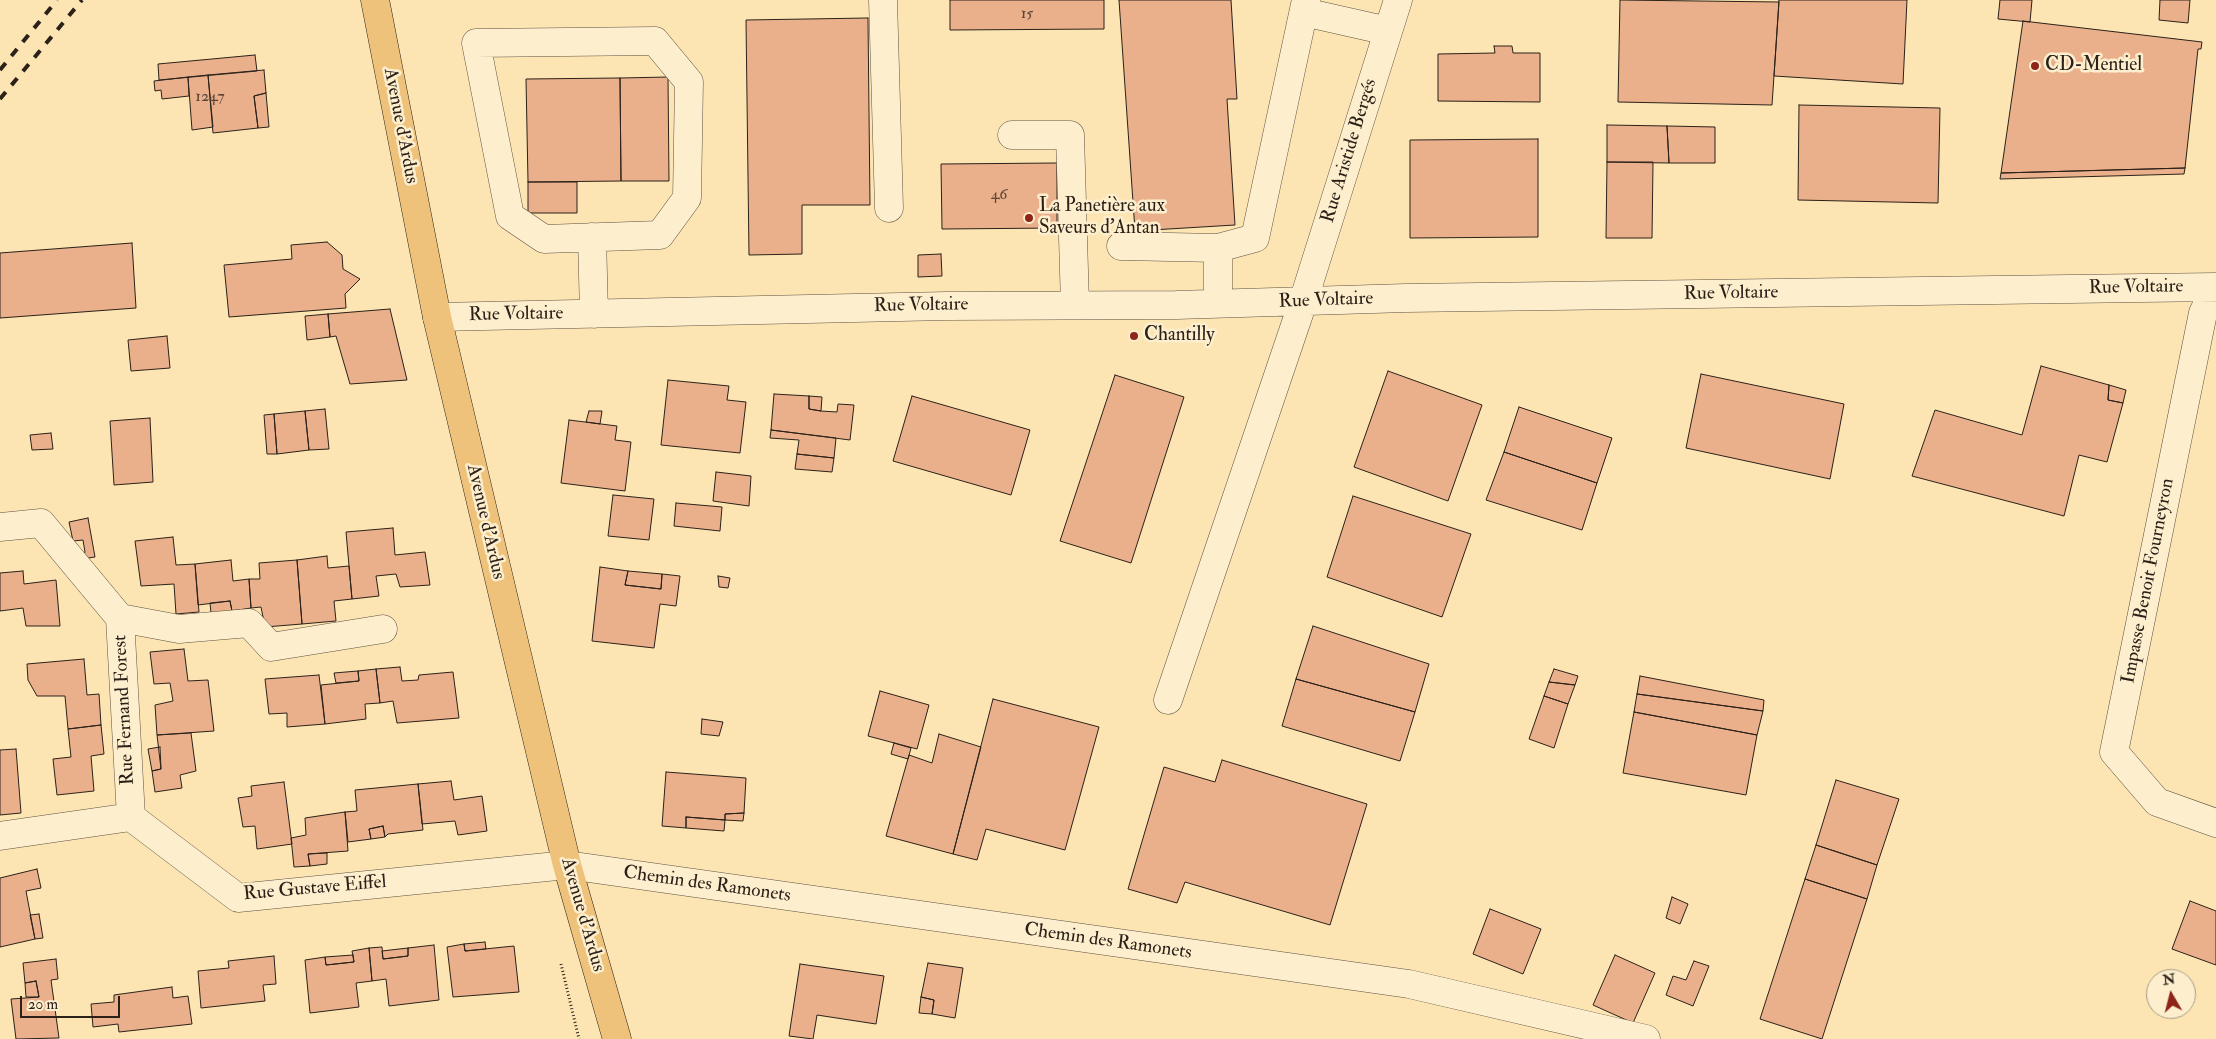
<!DOCTYPE html>
<html>
<head>
<meta charset="utf-8">
<style>
	body { margin:0 }
	#map { position:relative; width:2216px; height:1039px; overflow:hidden; background:#fce5b3; font-family:"IM FELL Double Pica",serif }
	canvas { display:block }
	.north { position:absolute; left:2146px; top:969px; width:50px; height:50px; box-sizing:border-box; background:#fdeece; border:1px solid #a99c86; border-radius:50%; rotate:352deg; font-size:14px; font-weight:700; line-height:20px; text-align:center; color:#2b2119 }
	.north::after { content:''; display:block; margin:auto; width:18px; height:22px; background:#8f2418; clip-path:polygon(50% 0,100% 100%,50% 72%,0 100%) }
	.scale { position:absolute; left:20px; top:996px; width:100px; height:22px; box-sizing:border-box; border:2px solid #2b2119; border-top:0; padding-left:6px; font-size:15px; line-height:18px; white-space:nowrap; color:#2b2119; -webkit-text-stroke:4px #fdeece; paint-order:stroke }
</style>
</head>
<body>
<div id="map">
<canvas width="2216" height="1039"></canvas>
<div class="north">N</div>
<div class="scale">20 m</div>
</div>
<script>
const context = document.querySelector('canvas').getContext('2d');
context.lineJoin = 'round';
function fill(path, color) { context.fillStyle = color; context.fill(path, 'evenodd'); }
const shape = rows => new Path2D(rows.map(r => 'M' + r).join(''));
function trace(path, color, width, dash) { context.strokeStyle = color; context.lineWidth = width; context.lineCap = dash ? 'butt' : 'round'; context.setLineDash(dash || []); context.stroke(path); }
function label(font, color, halo, rows, align = 'center') {
  context.font = font + ' "IM FELL Double Pica",serif'; context.lineWidth = 5; context.setLineDash([]); context.textBaseline = 'middle'; context.strokeStyle = halo; context.fillStyle = color; for (const [text, x, y, turn = 0] of rows) {
    context.save(); context.translate(x, y); context.rotate((+turn || 0) * Math.PI / 180); context.textAlign = isNaN(turn) ? turn : align; if (halo) context.strokeText(text, 0, 0); context.fillText(text, 0, 0); context.restore();
  }
}
const building = shape([
	[950,0,1104,0,1104,29,950,30,950,0],
	[1119,0,1231,0,1237,99,1227,99,1235,225,1135,231,1119,0],
	[1620,0,1779,2,1772,105,1618,102,1620,0],
	[1779,0,1907,0,1903,84,1774,76,1779,0],
	[2000,0,2032,0,2030,22,1998,19,2000,0],
	[2160,0,2190,0,2188,23,2159,20,2160,0],
	[868,18,870,205,802,205,802,254,749,255,746,20,868,18],
	[2023,21,2202,42,2201,49,2198,49,2185,168,2001,173,2023,21],
	[1494,46,1512,46,1513,53,1540,53,1540,102,1438,101,1438,54,1495,53,1494,46],
	[255,55,257,71,159,80,158,64,255,55],
	[264,70,266,93,254,96,258,128,213,133,208,75,264,70],
	[208,75,213,127,192,130,188,77,208,75],
	[188,77,189,96,162,99,161,90,155,91,154,81,188,77],
	[668,77,669,181,621,181,620,78,668,77],
	[620,78,621,181,528,182,526,79,620,78],
	[266,93,269,127,258,128,254,96,266,93],
	[1799,105,1940,108,1938,203,1798,200,1799,105],
	[1607,125,1667,126,1669,163,1607,162,1607,125],
	[1667,126,1715,127,1715,163,1669,163,1667,126],
	[1538,139,1538,237,1410,238,1410,140,1538,139],
	[1607,162,1653,162,1652,238,1606,238,1607,162],
	[1057,163,1057,228,942,229,941,164,1057,163],
	[2185,168,2184,174,2000,179,2001,173,2185,168],
	[528,182,577,182,577,213,528,213,528,182],
	[327,242,342,255,343,269,360,279,345,294,346,308,229,317,224,265,292,259,291,245,327,242],
	[132,243,136,308,0,318,0,253,132,243],
	[941,254,942,276,918,277,918,255,941,254],
	[390,309,407,380,350,384,336,336,330,337,328,314,390,309],
	[328,314,330,337,307,340,305,316,328,314],
	[167,336,170,368,131,371,128,340,167,336],
	[2041,366,2109,385,2108,400,2123,403,2107,462,2079,455,2064,516,1912,476,1935,410,2022,435,2041,366],
	[1388,371,1482,405,1448,501,1354,467,1388,371],
	[1701,374,1844,404,1830,479,1686,448,1701,374],
	[1115,375,1184,397,1131,563,1060,541,1115,375],
	[668,380,729,386,727,400,746,402,740,453,661,445,668,380],
	[2109,385,2126,390,2123,403,2108,400,2109,385],
	[774,394,809,396,809,409,821,411,837,412,838,404,854,405,850,440,771,430,774,394],
	[809,396,822,397,821,411,809,409,809,396],
	[912,396,1030,430,1011,495,893,461,912,396],
	[1519,407,1612,438,1597,483,1504,452,1519,407],
	[325,409,329,449,309,450,305,411,325,409],
	[305,411,309,450,277,454,274,414,305,411],
	[589,411,602,411,600,424,586,422,589,411],
	[274,414,277,454,267,454,264,415,274,414],
	[150,418,153,482,114,485,110,421,150,418],
	[569,420,617,426,615,440,631,442,625,491,561,483,569,420],
	[771,430,836,438,834,458,797,454,799,440,770,438,771,430],
	[51,433,53,449,32,450,30,435,51,433],
	[1504,452,1597,483,1582,530,1486,500,1504,452],
	[797,454,834,458,832,472,795,469,797,454],
	[716,472,751,476,749,506,713,501,716,472],
	[613,495,654,499,649,540,608,536,613,495],
	[1353,496,1471,534,1442,617,1327,577,1353,496],
	[676,503,722,507,720,531,674,526,676,503],
	[88,518,95,557,82,559,85,552,83,540,73,541,69,522,88,518],
	[393,528,395,555,425,552,430,585,400,587,396,574,376,576,379,596,352,599,346,532,393,528],
	[173,537,176,565,195,564,199,612,176,614,174,584,141,586,135,541,173,537],
	[327,556,328,568,349,566,352,599,334,601,336,621,302,624,297,560,327,556],
	[231,560,233,581,249,579,251,608,232,611,230,601,198,605,195,564,231,560],
	[297,560,302,624,265,627,261,607,251,608,249,579,260,579,259,563,297,560],
	[600,567,628,571,625,585,661,589,662,574,680,576,676,606,660,604,654,648,592,641,600,567],
	[23,571,24,584,56,580,60,626,26,626,23,608,0,611,0,573,23,571],
	[628,571,662,574,661,589,625,585,628,571],
	[718,576,730,578,728,588,719,587,718,576],
	[230,601,232,611,211,613,210,603,230,601],
	[1313,626,1429,664,1415,712,1296,679,1313,626],
	[184,649,188,681,208,680,214,731,157,735,155,705,173,701,170,683,154,684,150,652,184,649],
	[84,659,87,695,99,694,101,725,68,729,65,696,37,696,28,680,27,664,84,659],
	[400,667,402,681,418,680,419,675,453,672,459,718,397,723,393,701,380,703,376,669,400,667],
	[376,669,380,703,365,704,366,719,325,724,321,685,359,681,358,671,376,669],
	[1554,669,1578,676,1575,685,1549,682,1554,669],
	[358,671,359,681,336,683,334,673,358,671],
	[319,675,325,724,287,727,287,713,269,714,265,679,319,675],
	[1640,676,1764,700,1763,711,1637,694,1640,676],
	[1296,679,1415,712,1400,761,1282,726,1296,679],
	[1549,682,1575,685,1568,704,1544,696,1549,682],
	[880,691,929,705,917,749,868,736,880,691],
	[1637,694,1763,711,1757,735,1634,712,1637,694],
	[1544,696,1568,704,1554,748,1529,739,1544,696],
	[993,699,1099,727,1065,850,986,829,977,860,953,854,993,699],
	[1634,712,1757,735,1746,795,1623,773,1634,712],
	[702,719,723,722,719,736,701,734,702,719],
	[101,725,104,754,91,756,94,791,57,795,53,759,71,757,68,729,101,725],
	[191,733,196,771,180,775,182,788,155,792,152,771,161,769,157,735,191,733],
	[939,734,981,747,953,854,886,836,909,755,932,763,939,734],
	[894,743,911,748,908,759,891,754,894,743],
	[160,747,161,769,152,771,148,749,160,747],
	[16,749,21,813,0,815,0,750,16,749],
	[1222,760,1367,804,1330,925,1185,882,1177,903,1128,889,1164,767,1215,782,1222,760],
	[666,772,746,778,744,813,725,814,725,820,686,817,686,828,662,826,666,772],
	[1836,780,1899,799,1877,865,1816,845,1836,780],
	[451,781,454,800,482,796,487,831,458,835,455,821,422,824,418,784,451,781],
	[284,782,292,844,257,849,255,826,243,827,238,798,252,796,251,786,284,782],
	[418,784,423,830,388,834,385,837,383,826,369,829,371,839,348,842,345,812,357,811,355,790,418,784],
	[345,812,348,851,308,854,310,866,294,867,291,838,306,835,305,818,345,812],
	[744,813,743,821,725,820,725,814,744,813],
	[686,817,725,820,724,831,686,828,686,817],
	[383,826,385,837,371,839,369,829,383,826],
	[1816,845,1877,865,1867,899,1805,879,1816,845],
	[327,853,327,864,310,866,308,854,327,853],
	[37,869,41,888,26,891,35,939,0,947,0,878,37,869],
	[1805,879,1867,899,1822,1039,1760,1019,1805,879],
	[1672,897,1688,904,1680,924,1666,918,1672,897],
	[2190,901,2216,911,2216,965,2172,949,2190,901],
	[1490,909,1541,929,1523,974,1473,954,1490,909],
	[39,914,43,938,35,939,30,915,39,914],
	[485,942,486,949,465,951,464,944,485,942],
	[464,944,465,951,514,946,519,992,453,997,447,947,464,944],
	[434,945,439,1000,389,1006,386,979,372,981,369,948,382,947,383,959,408,956,408,948,434,945],
	[369,948,372,981,356,983,359,1007,310,1013,305,960,325,957,326,965,354,962,352,951,369,948],
	[408,948,408,956,383,959,382,951,408,948],
	[353,955,354,962,326,965,325,957,353,955],
	[1615,955,1655,973,1633,1023,1593,1005,1615,955],
	[274,956,276,984,263,985,265,1001,201,1008,198,971,229,968,228,961,274,956],
	[56,959,58,979,51,980,59,1038,16,1039,11,999,39,997,36,981,25,983,23,963,56,959],
	[1694,961,1709,966,1693,1006,1666,995,1673,976,1686,980,1694,961],
	[928,963,963,968,955,1018,932,1014,934,1000,921,997,928,963],
	[800,964,884,976,876,1024,817,1015,813,1039,789,1036,800,964],
	[36,981,39,997,26,997,25,983,36,981],
	[172,987,173,998,188,996,192,1024,119,1032,118,1024,93,1027,91,1004,114,1002,114,995,172,987],
	[921,997,934,1000,932,1014,919,1013,921,997]
]);
fill(building, '#eab08c');
trace(building, '#2b2119', 1);
const minor = shape([
	[883,0,889,208],
	[1304,12,1388,31],
	[655,41,689,82,687,198,660,235,544,239,510,216,476,43,655,41],
	[1012,135,1070,135,1075,305],
	[592,237,594,314],
	[1121,246,1218,248,1255,238,1306,0],
	[2216,287,2203,313,2114,752,2157,802,2216,823],
	[1218,303,1218,248],
	[437,317,947,306,1176,305,1406,298,2216,287],
	[0,527,41,523,120,618,131,817],
	[120,618,179,629,249,623,271,647,383,629],
	[1168,700,1303,302,1398,0],
	[0,836,131,817,238,898,567,865,1409,984,1646,1039]
]);
const major = shape([
	[375,0,437,317,567,865,617,1039]
]);
trace(minor, '#5f5240', 29);
trace(major, '#2b2119', 29);
trace(shape([
	[561,964,579,1039]
]), '#2b2119', 3, [1, 2.5]);
trace(minor, '#fdeece', 28);
trace(major, '#eec27a', 28);
trace(shape([
	[0,70,57,0],
	[0,99,82,0]
]), '#2b2119', 4, [9, 9]);
for (const [x, y, r, color] of [
	[2035,66,5,"#8f2418"],
	[1029,218,5,"#8f2418"],
	[1134,336,5,"#8f2418"]
]) { const dot = new Path2D(); dot.arc(x, y, r, 0, 2 * Math.PI); context.fillStyle = color; context.fill(dot); trace(dot, '#fdeece', 2); }
label('16px', '#5b4536', null, [
	["15",1027,15],
	["1247",210,98],
	["46",999,196]
]);
label('19px', '#2b2119', '#fdeece', [
	["CD-Mentiel",2045,66],
	["La Panetière aux",1039,207],
	["Saveurs d'Antan",1039,229],
	["Chantilly",1144,336]
], 'left');
label('19px', '#2b2119', '#fdeece', [
	["Avenue d'Ardus",400,126,79],
	["Rue Aristide Bergés",1350,151,-73],
	["Rue Voltaire",2136,288,-1],
	["Rue Voltaire",1731,294,-1],
	["Rue Voltaire",1326,301,-2],
	["Rue Voltaire",921,306,-1],
	["Rue Voltaire",516,315,-1],
	["Avenue d'Ardus",485,522,77],
	["Impasse Benoit Fourneyron",2149,581,-79],
	["Rue Fernand Forest",125,710,-93],
	["Chemin des Ramonets",707,885,8],
	["Rue Gustave Eiffel",315,889,-5],
	["Avenue d'Ardus",582,915,74],
	["Chemin des Ramonets",1108,942,8]
]);
</script>
</body>
</html>
